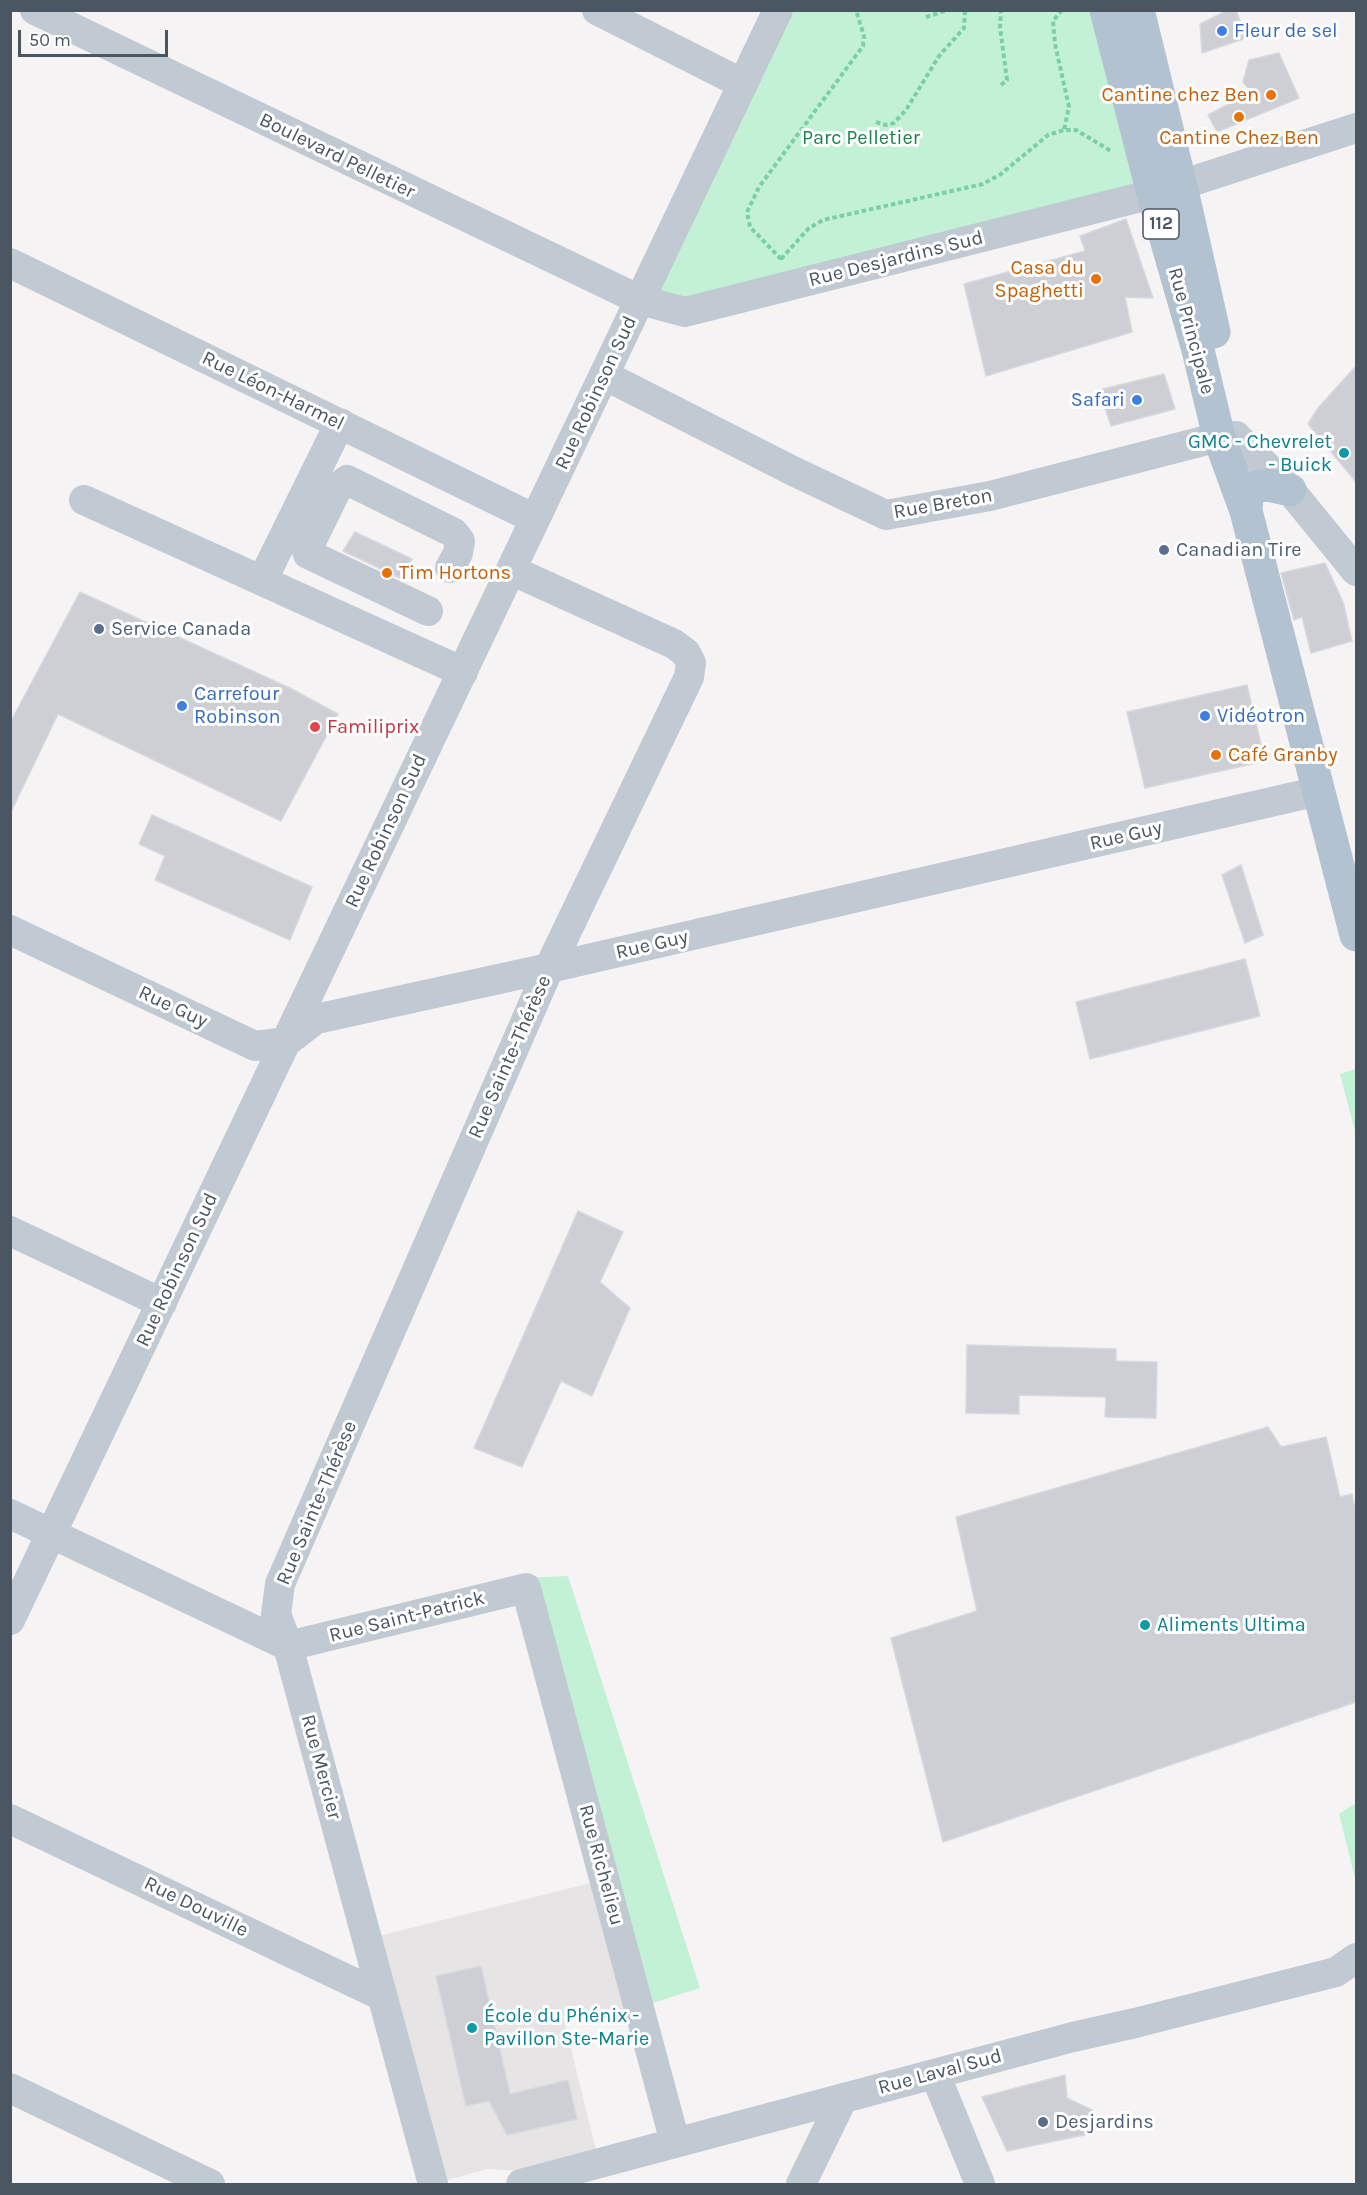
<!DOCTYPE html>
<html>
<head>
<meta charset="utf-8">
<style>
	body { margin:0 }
	#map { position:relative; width:1367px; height:2195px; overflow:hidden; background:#f5f3f3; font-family:Karla,sans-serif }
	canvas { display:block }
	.frame { position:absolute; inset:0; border:12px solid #4a5661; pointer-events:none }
	.scale { position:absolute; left:18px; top:30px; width:150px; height:27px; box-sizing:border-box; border:3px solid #4a5661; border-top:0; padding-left:8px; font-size:18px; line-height:21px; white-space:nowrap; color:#4a5661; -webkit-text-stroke:4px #fff; paint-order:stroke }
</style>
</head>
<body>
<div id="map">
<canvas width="1367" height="2195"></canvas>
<div class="frame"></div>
<div class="scale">50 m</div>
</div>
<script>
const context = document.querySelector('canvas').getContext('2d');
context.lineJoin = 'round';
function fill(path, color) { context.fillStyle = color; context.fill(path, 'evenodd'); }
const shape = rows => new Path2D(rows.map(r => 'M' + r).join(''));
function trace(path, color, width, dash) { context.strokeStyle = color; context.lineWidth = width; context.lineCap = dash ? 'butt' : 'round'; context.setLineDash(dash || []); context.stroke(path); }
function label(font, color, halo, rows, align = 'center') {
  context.font = font + ' Karla,sans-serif'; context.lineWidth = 6; context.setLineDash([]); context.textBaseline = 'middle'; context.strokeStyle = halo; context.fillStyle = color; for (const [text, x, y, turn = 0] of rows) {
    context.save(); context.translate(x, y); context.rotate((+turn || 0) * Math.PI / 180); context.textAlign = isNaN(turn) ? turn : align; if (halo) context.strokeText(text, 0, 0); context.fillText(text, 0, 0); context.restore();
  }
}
fill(shape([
	[603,1880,637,2008,563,2016,599,2162,559,2173,487,2169,433,2184,367,1939]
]), '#e6e4e5');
fill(shape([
	[784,11,1104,11,1153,194,685,312,640,300],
	[1356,1069,1356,1135,1340,1074],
	[568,1576,700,1988,637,2008,524,1578],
	[1356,1803,1356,1882,1339,1814]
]), '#c3f1d5');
const building = shape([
	[1228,10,1236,10,1246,38,1202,53,1200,24,1228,10],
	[1279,53,1299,98,1217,132,1208,115,1251,92,1243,82,1249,60,1279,53],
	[1126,219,1153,298,1125,297,1132,332,986,376,964,284,1085,251,1080,236,1126,219],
	[1356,366,1356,482,1308,424,1318,408,1356,366],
	[1164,374,1175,409,1111,426,1099,390,1164,374],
	[355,532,412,559,402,579,343,551,355,532],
	[1325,563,1343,602,1352,641,1311,653,1302,617,1294,620,1281,573,1325,563],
	[80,592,292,689,338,714,281,821,58,714,10,814,10,723,80,592],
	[1247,685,1265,761,1145,788,1127,712,1247,685],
	[152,815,312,887,290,940,155,880,165,856,139,844,152,815],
	[1241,865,1263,935,1245,943,1222,875,1241,865],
	[1245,959,1260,1016,1090,1059,1076,1002,1245,959],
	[578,1211,623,1232,600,1282,630,1308,592,1396,561,1381,522,1467,474,1448,578,1211],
	[967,1345,1116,1349,1116,1361,1157,1362,1156,1418,1105,1417,1106,1397,1019,1395,1019,1414,966,1413,967,1345],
	[1268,1427,1281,1447,1326,1437,1340,1497,1352,1494,1354,1504,1356,1504,1356,1702,943,1842,891,1638,977,1611,956,1517,1268,1427],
	[481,1966,510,2094,568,2080,577,2119,507,2135,489,2101,466,2106,436,1976,481,1966],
	[1065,2075,1067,2098,1092,2110,1094,2133,1007,2151,982,2097,1065,2075]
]);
fill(building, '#cdcfd5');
trace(building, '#d7d9de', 1.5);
trace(shape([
	[1062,10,1053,21,1055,44,1069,107,1064,130],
	[926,17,948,10],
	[1001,85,1007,80,1000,27,1001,10],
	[876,122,886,125,894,123,906,110,939,56,964,28,965,10],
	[781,259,809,228,823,220,983,184,1001,174,1048,135,1064,130,1076,130,1111,151],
	[781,259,750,227,747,212,759,187,863,46,864,36,856,10]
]), '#7ad0a6', 4, [4.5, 3]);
trace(shape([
	[35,10,640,300,685,312,1153,194,1356,128],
	[597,10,743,84],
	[10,263,535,519],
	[604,375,795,472,886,515,990,496,1219,437,1236,436,1290,490,1356,571],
	[84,500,463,672],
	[262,581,340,423],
	[428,611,308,554,307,550,338,487,347,480,454,533,460,541,458,553,450,568],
	[10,930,255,1046,286,1042,316,1019,549,968,1319,791],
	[10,1231,162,1303],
	[10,1514,288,1646],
	[10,1620,778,10],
	[288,1646,526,1588,675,2142],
	[10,1819,382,1996],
	[935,2074,980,2184],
	[10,2088,210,2184],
	[433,2184,288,1646,276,1614,280,1584,549,968,689,677,691,663,686,653,674,644,511,570],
	[521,2184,1073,2037,1135,2023,1336,1972,1356,1958],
	[801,2184,843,2098]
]), '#c1cad2', 30);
trace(shape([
	[1106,10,1153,194,1198,350,1219,437,1246,511,1356,935],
	[1138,10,1181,186,1214,332],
	[1246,511,1247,495,1255,487,1267,485,1290,490]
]), '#b3c2d1', 33);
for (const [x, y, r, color] of [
	[1222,31,6,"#3f7fe0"],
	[1271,95,6,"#e8710a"],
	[1239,117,6,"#e8710a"],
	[1096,279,6,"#e8710a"],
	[1137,400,6,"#3f7fe0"],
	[1344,453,6,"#0f9aa8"],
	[1164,550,6,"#5c6f8a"],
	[387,573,6,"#e8710a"],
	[99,629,6,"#5c6f8a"],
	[182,706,6,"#3f7fe0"],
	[1205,716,6,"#3f7fe0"],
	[315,727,6,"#e0444e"],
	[1216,755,6,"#e8710a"],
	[1145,1625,6,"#0f9aa8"],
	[472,2028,6,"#0f9aa8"],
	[1043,2122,6,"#5c6f8a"]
]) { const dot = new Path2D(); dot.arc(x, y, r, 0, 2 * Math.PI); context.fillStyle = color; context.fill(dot); trace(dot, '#fff', 2); }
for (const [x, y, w] of [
	[1161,224,36]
]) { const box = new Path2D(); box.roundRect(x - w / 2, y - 15, w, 30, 4.5); context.fillStyle = '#fff'; context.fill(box); trace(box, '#4a5661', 1.5); }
label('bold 18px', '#4a5661', null, [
	["112",1161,224]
]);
label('20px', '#366cbe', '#fff', [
	["Fleur de sel",1234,31],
	["Safari",1125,400,"right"],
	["Carrefour",194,694],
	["Robinson",194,717],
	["Vidéotron",1217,716]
], 'left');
label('20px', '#c56008', '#fff', [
	["Cantine chez Ben",1259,95],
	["Cantine Chez Ben",1239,138,"center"],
	["Casa du",1084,268],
	["Spaghetti",1084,291],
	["Tim Hortons",399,573,"left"],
	["Café Granby",1228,755,"left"]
], 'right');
label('20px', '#17864f', '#fff', [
	["Parc Pelletier",861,138]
]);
label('20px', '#4a5661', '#fff', [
	["Boulevard Pelletier",337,156,26],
	["Rue Desjardins Sud",896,259,-14],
	["Rue Principale",1191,331,75],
	["Rue Léon-Harmel",273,391,26],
	["Rue Robinson Sud",596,393,-65],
	["Rue Breton",943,504,-10],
	["Rue Robinson Sud",386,831,-65],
	["Rue Guy",1126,836,-13],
	["Rue Guy",652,945,-13],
	["Rue Guy",173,1007,25],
	["Rue Sainte-Thérèse",510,1057,-66],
	["Rue Robinson Sud",177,1270,-65],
	["Rue Sainte-Thérèse",317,1503,-67],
	["Rue Saint-Patrick",407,1617,-14],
	["Rue Mercier",321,1767,75],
	["Rue Richelieu",601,1865,75],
	["Rue Douville",196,1907,26],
	["Rue Laval Sud",940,2072,-15]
]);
label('20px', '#0d838f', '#fff', [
	["GMC - Chevrelet",1332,442,"right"],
	["- Buick",1332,465,"right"],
	["Aliments Ultima",1157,1625],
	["École du Phénix -",484,2016],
	["Pavillon Ste-Marie",484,2039]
], 'left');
label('20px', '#4e5e75', '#fff', [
	["Canadian Tire",1176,550],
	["Service Canada",111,629],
	["Desjardins",1055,2122]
], 'left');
label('20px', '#be3a42', '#fff', [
	["Familiprix",327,727]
], 'left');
</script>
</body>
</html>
